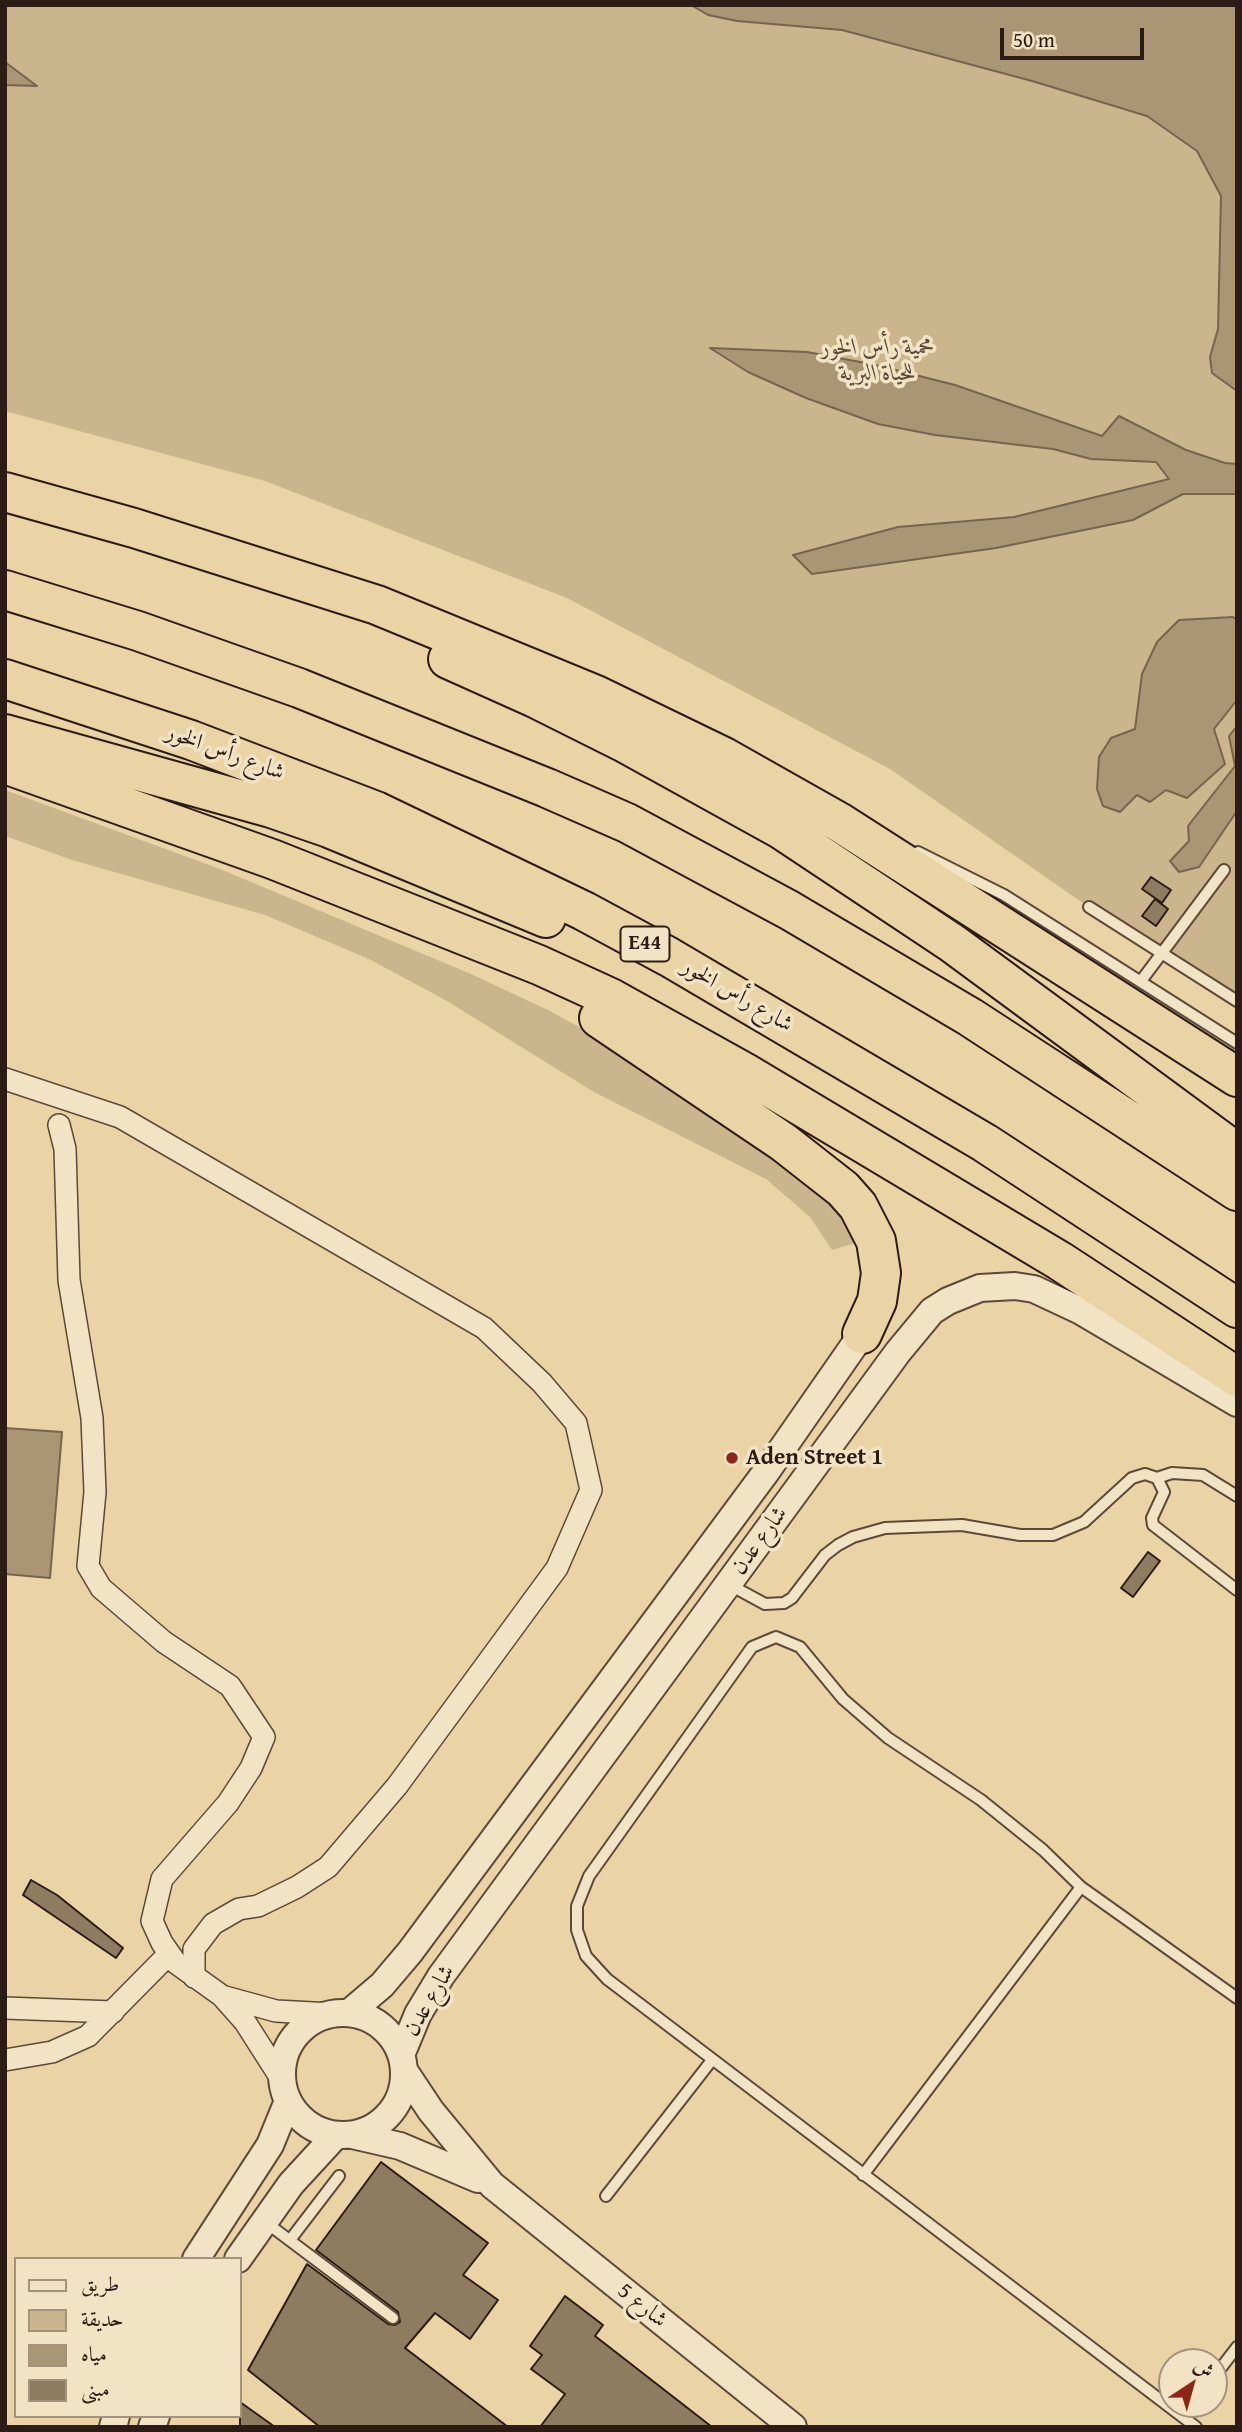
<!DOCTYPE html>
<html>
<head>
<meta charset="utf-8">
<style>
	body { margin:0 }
	#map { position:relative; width:1242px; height:2432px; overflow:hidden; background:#ead4a5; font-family:"Gentium Book Plus",Amiri,serif }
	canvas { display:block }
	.frame { position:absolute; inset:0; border:7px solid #2d1b15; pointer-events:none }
	.legend { position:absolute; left:14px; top:2257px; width:228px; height:161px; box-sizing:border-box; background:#f1e3c4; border:2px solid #a3937e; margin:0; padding:9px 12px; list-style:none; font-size:21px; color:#2d1b15 }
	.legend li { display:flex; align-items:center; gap:14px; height:35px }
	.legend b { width:35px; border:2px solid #a3937e }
	.north { position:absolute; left:1158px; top:2348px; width:70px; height:70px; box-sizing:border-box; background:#f1e3c4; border:2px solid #a3937e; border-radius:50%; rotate:36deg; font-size:19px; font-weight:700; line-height:28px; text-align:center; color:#2d1b15 }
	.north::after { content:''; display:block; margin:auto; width:24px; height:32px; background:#8f2418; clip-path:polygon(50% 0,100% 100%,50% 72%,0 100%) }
	.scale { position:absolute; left:1000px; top:28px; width:144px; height:32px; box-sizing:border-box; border:4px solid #2d1b15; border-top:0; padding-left:9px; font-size:21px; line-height:24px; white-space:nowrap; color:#2d1b15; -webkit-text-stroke:5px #f1e3c4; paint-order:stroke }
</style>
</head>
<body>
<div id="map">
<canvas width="1242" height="2432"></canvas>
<div class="frame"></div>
<ul class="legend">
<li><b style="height:9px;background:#f1e3c4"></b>طريق</li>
<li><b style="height:19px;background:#cab58d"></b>حديقة</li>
<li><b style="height:19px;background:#aa9574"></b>مياه</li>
<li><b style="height:19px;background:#8f7b60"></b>مبنى</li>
</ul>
<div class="north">ش</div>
<div class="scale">50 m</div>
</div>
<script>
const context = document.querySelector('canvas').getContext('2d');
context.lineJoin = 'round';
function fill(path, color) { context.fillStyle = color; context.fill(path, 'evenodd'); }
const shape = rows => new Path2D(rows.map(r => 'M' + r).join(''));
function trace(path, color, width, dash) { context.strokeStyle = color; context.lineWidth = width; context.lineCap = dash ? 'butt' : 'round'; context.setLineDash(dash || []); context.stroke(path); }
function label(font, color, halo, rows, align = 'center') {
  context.font = font + ' "Gentium Book Plus",Amiri,serif'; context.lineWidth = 7; context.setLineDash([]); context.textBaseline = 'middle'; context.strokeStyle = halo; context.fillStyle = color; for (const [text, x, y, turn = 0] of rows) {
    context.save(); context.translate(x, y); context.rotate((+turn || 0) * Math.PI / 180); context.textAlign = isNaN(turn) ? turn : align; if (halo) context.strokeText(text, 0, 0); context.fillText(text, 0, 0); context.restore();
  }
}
fill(shape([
	[5,5,1237,5,1237,1010,890,769,567,598,265,481,5,411],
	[5,790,220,869,471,974,550,1011,588,1032,817,1190,840,1214,855,1243,832,1250,810,1217,766,1179,594,1092,447,1001,369,959,265,915,72,860,5,836]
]), '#cab58d');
const water = shape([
	[691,5,1237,5,1237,391,1212,373,1210,357,1218,329,1221,196,1197,151,1147,116,1032,81,842,30,737,21,708,15,691,5],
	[5,62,37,86,5,85,5,62],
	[710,348,807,352,876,365,955,385,1102,436,1119,416,1186,450,1225,463,1237,464,1237,494,1183,494,1133,520,996,548,812,574,793,555,898,527,1014,517,1169,479,1156,462,1091,459,1053,449,935,435,878,424,806,398,748,372,710,348],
	[1233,617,1237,620,1237,700,1214,729,1225,764,1187,798,1166,790,1150,802,1137,795,1120,812,1103,806,1097,789,1099,757,1111,738,1135,729,1142,674,1157,642,1179,620,1233,617],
	[1237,726,1237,811,1199,867,1179,872,1170,861,1189,841,1188,826,1235,766,1229,736,1237,726],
	[5,1428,62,1432,50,1578,5,1574,5,1428]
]);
fill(water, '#aa9574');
trace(water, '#78644e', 2);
const building = shape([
	[1151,877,1171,890,1162,903,1142,889,1151,877],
	[1155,899,1168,909,1156,926,1142,916,1155,899],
	[1148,1552,1160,1561,1133,1597,1121,1588,1148,1552],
	[31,1880,57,1895,123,1948,116,1958,23,1895,31,1880],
	[381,2162,488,2243,463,2275,498,2300,470,2339,435,2313,405,2348,508,2427,320,2427,248,2370,307,2264,388,2324,395,2325,400,2322,398,2312,316,2250,381,2162],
	[565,2296,603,2325,595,2336,712,2427,540,2427,565,2394,531,2369,542,2355,530,2346,565,2296],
	[240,2402,275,2427,240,2427,240,2402]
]);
fill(building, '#8f7b60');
trace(building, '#2d1b15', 2);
const service = shape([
	[918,852,1004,895,1237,1043],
	[1089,907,1237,1001],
	[1141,981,1224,870],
	[1157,1478,1172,1473,1203,1475,1237,1496],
	[730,1585,765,1604,784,1603,792,1598,825,1555,838,1545,853,1537,885,1528,962,1525,1020,1535,1053,1535,1084,1522,1132,1478,1145,1474,1157,1478,1164,1492,1152,1518,1153,1525,1237,1590],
	[863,2175,1081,1887],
	[606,2196,712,2060],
	[264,2221,393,2318],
	[290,2240,339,2176],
	[1214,2377,1237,2347],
	[1183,2417,1193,2404],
	[1196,2427,607,1979,586,1956,577,1930,577,1906,589,1876,752,1647,776,1637,800,1647,843,1699,888,1738,981,1800,1043,1850,1081,1887,1237,1998]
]);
const minor = shape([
	[5,1079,120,1117,484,1328,542,1383,576,1423,591,1490,557,1568,397,1786,328,1867,297,1887,258,1906,239,1909,213,1924,194,1949,194,1977],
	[59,1125,65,1149,69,1280,92,1418,95,1492,88,1566,101,1588,164,1642,230,1686,264,1737,251,1768,228,1803,162,1879,152,1921,162,1943,176,1963,222,1996,245,2022,282,2080],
	[225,1997,276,2011,332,2014],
	[5,2008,113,2012],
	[5,2060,52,2052,88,2036,169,1954]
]);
const tertiary = shape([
	[349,2013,382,1985,410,1952,766,1472,862,1334],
	'282 2074a61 61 0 1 1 122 0a61 61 0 1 1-122 0Z',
	[401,2055,418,2014,441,1976,898,1352,932,1311,948,1301,980,1288,1015,1286,1034,1289,1081,1311,1237,1403],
	[405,2072,431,2111,492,2185,793,2427],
	[352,2135,400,2146,478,2179],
	[196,2259,270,2145,288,2101],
	[238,2259,291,2184,336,2135],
	[113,2427,116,2416],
	[152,2427,156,2416]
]);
const motorway = shape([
	[5,492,134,528,377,605,596,695,724,757,839,822,1237,1077],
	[5,590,138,631,299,688,547,788,627,823,789,910,970,1017,1237,1191],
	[448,659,535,698,623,742,782,830,952,943,1237,1153],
	[5,679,191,740,376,811,584,911,669,957,985,1143,1237,1308],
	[5,734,271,808,329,828,546,918],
	[5,764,272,859,539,965,611,998,744,1072,1060,1261,1237,1377],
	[599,1018,783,1142,843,1189,858,1206,876,1241,881,1273,877,1301,862,1334]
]);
trace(service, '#5c4939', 14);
trace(minor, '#5c4939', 24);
trace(tertiary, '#5c4939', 30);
trace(motorway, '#2d1b15', 42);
trace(service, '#f1e3c4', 10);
trace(minor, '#f1e3c4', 21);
trace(tertiary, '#f1e3c4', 26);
trace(motorway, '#ead4a5', 38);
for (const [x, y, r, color] of [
	[732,1458,7,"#8f2418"]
]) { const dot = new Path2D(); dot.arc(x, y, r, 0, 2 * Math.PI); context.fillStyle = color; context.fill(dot); trace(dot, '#f1e3c4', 2.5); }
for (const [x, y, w] of [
	[645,944,49]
]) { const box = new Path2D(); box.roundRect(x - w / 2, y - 17.5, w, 35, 5); context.fillStyle = '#f1e3c4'; context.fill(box); trace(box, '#2d1b15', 2); }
label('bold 21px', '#2d1b15', null, [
	["E44",645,944]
]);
label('italic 23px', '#5c4939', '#f1e3c4', [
	["محمية رأس الخور",878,348],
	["للحياة البرية",878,374]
]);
label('23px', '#2d1b15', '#f1e3c4', [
	["شارع رأس الخور",225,753,20],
	["شارع رأس الخور",737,996,30],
	["شارع عدن",760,1541,-54],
	["شارع عدن",430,2001,-60],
	["شارع 5",642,2306,39]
]);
label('bold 23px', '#2d1b15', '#f1e3c4', [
	["Aden Street 1",746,1458]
], 'left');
</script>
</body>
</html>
